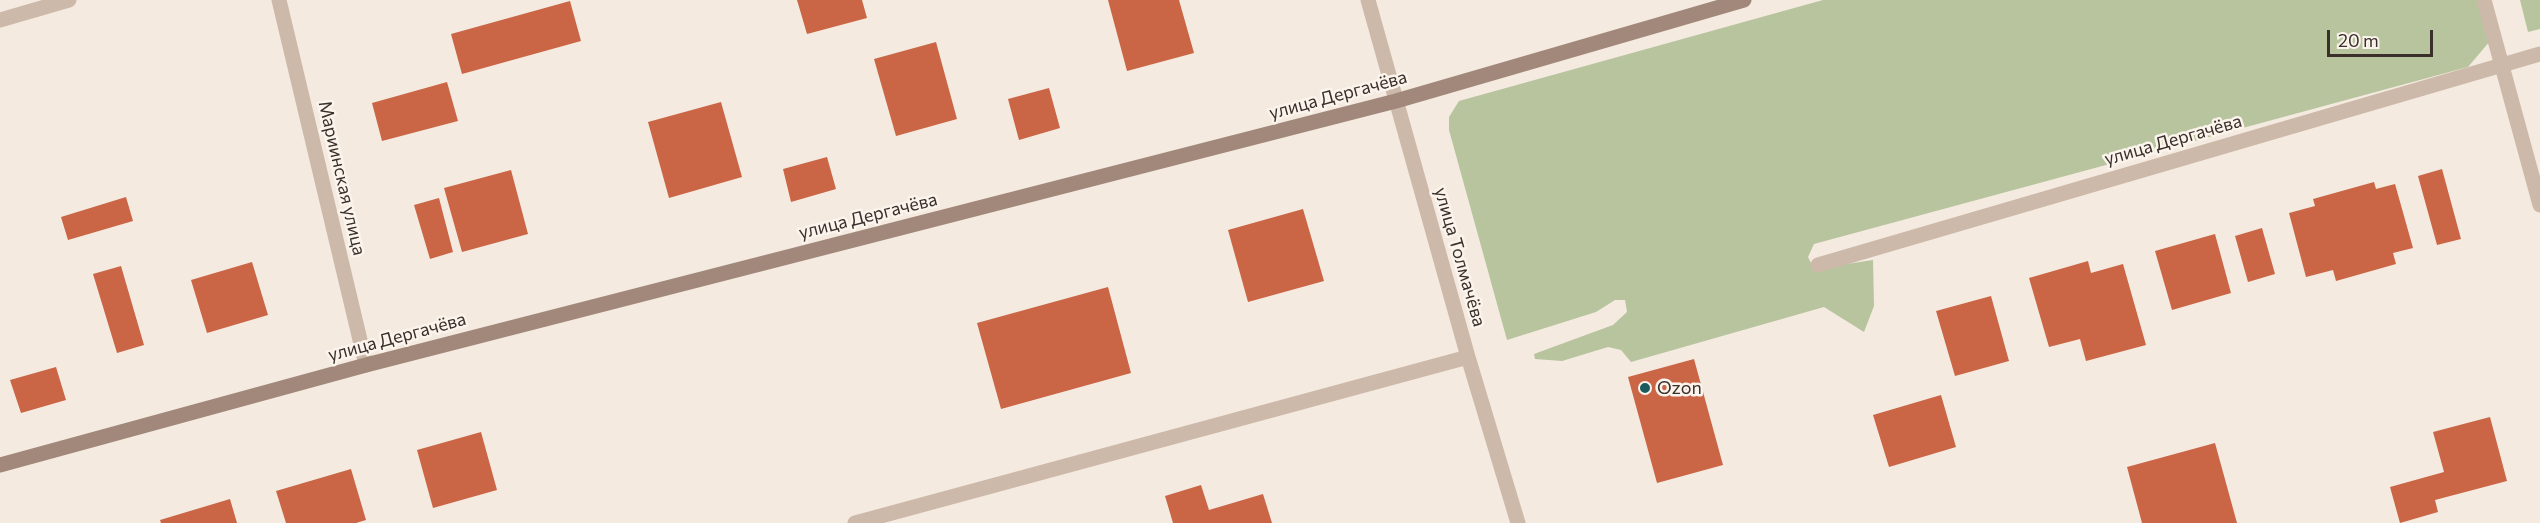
<!DOCTYPE html>
<html>
<head>
<meta charset="utf-8">
<style>
	body { margin:0 }
	#map { position:relative; width:2540px; height:523px; overflow:hidden; background:#f4eadf; font-family:Commissioner,sans-serif }
	canvas { display:block }
	.scale { position:absolute; left:2327px; top:30px; width:106px; height:27px; box-sizing:border-box; border:3px solid #3a2f2a; border-top:0; padding-left:8px; font-size:18px; line-height:21px; white-space:nowrap; color:#3a2f2a; -webkit-text-stroke:4px #fbf4ec; paint-order:stroke }
</style>
</head>
<body>
<div id="map">
<canvas width="2540" height="523"></canvas>
<div class="scale">20 m</div>
</div>
<script>
const context = document.querySelector('canvas').getContext('2d');
context.lineJoin = 'round';
function fill(path, color) { context.fillStyle = color; context.fill(path, 'evenodd'); }
const shape = rows => new Path2D(rows.map(r => 'M' + r).join(''));
function trace(path, color, width, dash) { context.strokeStyle = color; context.lineWidth = width; context.lineCap = dash ? 'butt' : 'round'; context.setLineDash(dash || []); context.stroke(path); }
function label(font, color, halo, rows, align = 'center') {
  context.font = font + ' Commissioner,sans-serif'; context.lineWidth = 5; context.setLineDash([]); context.textBaseline = 'middle'; context.strokeStyle = halo; context.fillStyle = color; for (const [text, x, y, turn = 0] of rows) {
    context.save(); context.translate(x, y); context.rotate((+turn || 0) * Math.PI / 180); context.textAlign = isNaN(turn) ? turn : align; if (halo) context.strokeText(text, 0, 0); context.fillText(text, 0, 0); context.restore();
  }
}
fill(shape([
	[1823,0,2480,0,2490,41,2468,67,1814,244,1808,257,1814,269,1873,260,1874,306,1864,332,1824,307,1631,362,1621,350,1608,347,1562,361,1535,359,1534,354,1613,325,1627,312,1625,300,1615,300,1596,312,1507,340,1449,130,1449,117,1459,101],
	[2520,0,2540,0,2540,29,2528,32]
]), '#b7c49e');
fill(shape([
	[797,0,862,0,867,18,807,34],
	[1108,0,1179,0,1194,53,1127,71],
	[570,1,581,41,462,74,451,34],
	[936,42,957,119,896,136,874,59],
	[447,82,458,121,382,141,372,103],
	[1049,88,1060,128,1019,140,1008,99],
	[721,102,742,177,669,198,648,122],
	[827,157,836,189,791,202,783,169],
	[2442,169,2461,239,2437,245,2418,176],
	[511,170,528,234,462,252,444,188],
	[2374,182,2376,189,2395,184,2413,248,2393,253,2396,264,2336,281,2333,270,2306,277,2289,213,2315,206,2313,199],
	[126,197,133,221,68,240,61,217],
	[439,198,453,252,430,259,414,205],
	[1303,209,1324,281,1248,302,1228,230],
	[2262,228,2275,274,2248,282,2235,236],
	[2215,234,2231,293,2172,310,2155,251],
	[2088,261,2091,273,2123,264,2146,345,2086,361,2080,339,2049,347,2029,278],
	[252,262,268,315,207,333,191,280],
	[121,266,144,345,117,353,93,274],
	[1108,287,1131,373,1001,409,977,323],
	[1991,296,2009,361,1955,376,1936,311],
	[1694,359,1723,465,1657,483,1628,377],
	[56,367,66,400,21,413,10,380],
	[1941,395,1956,447,1889,467,1873,415],
	[2490,417,2507,481,2435,500,2438,512,2400,523,2390,487,2444,472,2433,432],
	[481,432,497,490,433,508,417,450],
	[2215,443,2237,523,2142,523,2127,467],
	[351,469,366,520,356,523,286,523,276,491],
	[1201,485,1209,510,1263,494,1272,523,1173,523,1165,496],
	[230,499,237,523,161,523,160,520]
]), '#ca6546');
trace(shape([
	[0,20,69,0]
]), '#cdb9aa', 15);
trace(shape([
	[279,0,366,365],
	[1368,0,1468,357,1518,523],
	[2484,0,2540,205],
	[1818,265,2540,54],
	[855,523,1468,357]
]), '#cdb9aa', 15);
trace(shape([
	[0,465,366,365,1396,101,1744,0]
]), '#a1887b', 15);
for (const [x, y, r, color] of [
	[1645,388,6,"#1d5a5d"]
]) { const dot = new Path2D(); dot.arc(x, y, r, 0, 2 * Math.PI); context.fillStyle = color; context.fill(dot); trace(dot, '#fbf4ec', 2); }
label('18px', '#3a2f2a', '#fbf4ec', [
	["улица Дергачёва",1338,95,-15],
	["улица Дергачёва",2173,140,-16],
	["Мариинская улица",342,178,77],
	["улица Дергачёва",868,216,-14],
	["улица Толмачёва",1460,257,74],
	["улица Дергачёва",397,337,-15]
]);
label('18px', '#3a2f2a', '#fbf4ec', [
	["Ozon",1657,388]
], 'left');
</script>
</body>
</html>
